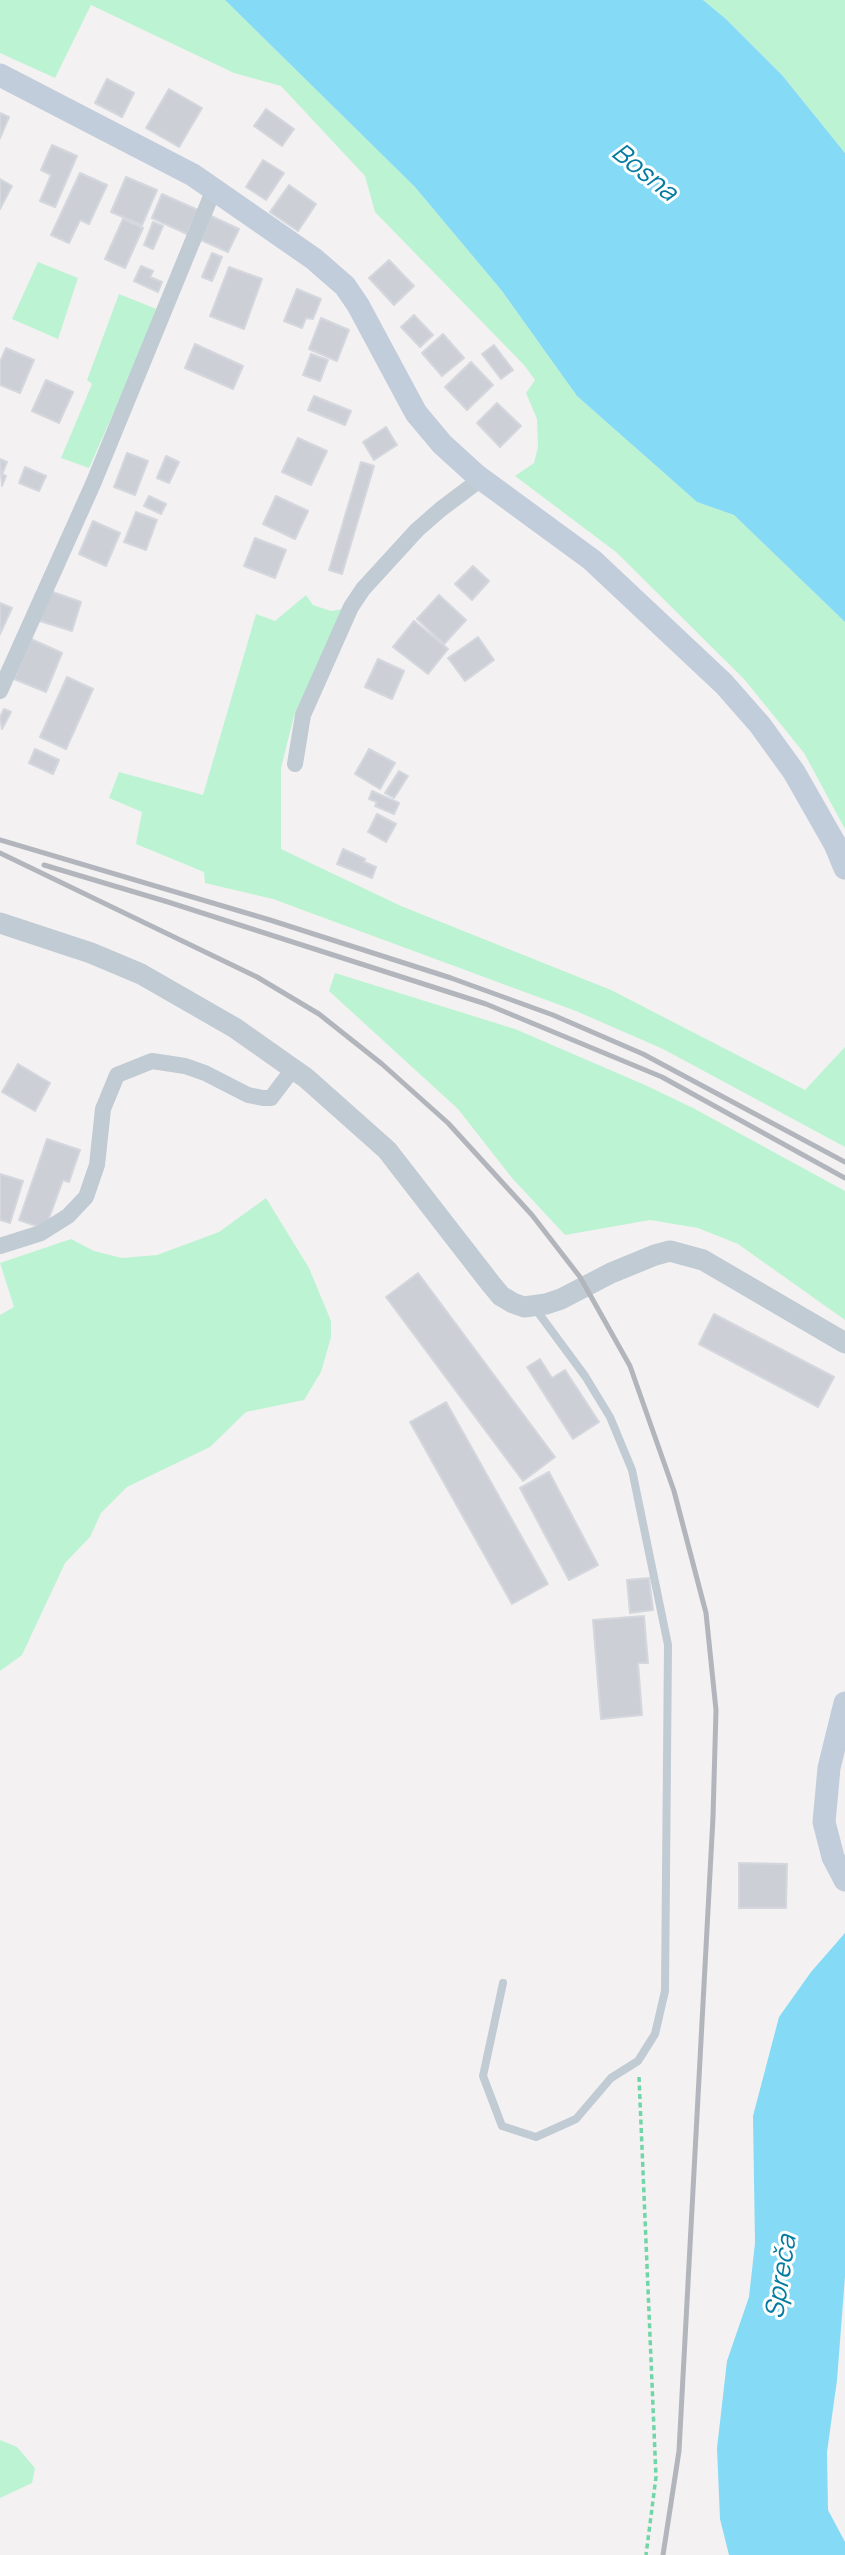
<!DOCTYPE html>
<html>
<head>
<meta charset="utf-8">
<style>
	body { margin:0 }
	canvas { display:block; background:#f3f1f1 }
</style>
</head>
<body>
<canvas width="845" height="2555"></canvas>
<script>
const context = document.querySelector('canvas').getContext('2d');
context.lineJoin = 'round';
function fill(path, color) { context.fillStyle = color; context.fill(path, 'evenodd'); }
const shape = rows => new Path2D(rows.map(r => 'M' + r).join(''));
function trace(path, color, width, dash) { context.strokeStyle = color; context.lineWidth = width; context.lineCap = dash ? 'butt' : 'round'; context.setLineDash(dash || []); context.stroke(path); }
function label(font, color, halo, rows, align = 'center') {
  context.font = font + ' Manrope,sans-serif'; context.lineWidth = 6; context.setLineDash([]); context.textBaseline = 'middle'; context.strokeStyle = halo; context.fillStyle = color; for (const [text, x, y, turn = 0] of rows) {
    context.save(); context.translate(x, y); context.rotate((+turn || 0) * Math.PI / 180); context.textAlign = isNaN(turn) ? turn : align; if (halo) context.strokeText(text, 0, 0); context.fillText(text, 0, 0); context.restore();
  }
}
fill(shape([
	[0,0,225,0,415,187,502,291,577,396,697,502,734,515,845,622,845,829,804,753,744,679,616,552,515,476,534,463,538,447,537,419,526,393,535,380,524,365,375,212,365,176,281,86,234,73,91,5,55,78,0,53],
	[703,0,845,0,845,153,782,75,726,19],
	[38,262,78,278,58,339,12,319],
	[119,294,159,310,89,468,61,458,92,384,87,380],
	[306,595,313,605,331,611,343,609,294,716,281,768,281,849,401,906,611,990,805,1090,845,1047,845,1147,663,1049,576,1011,273,899,205,883,204,872,136,844,142,812,109,798,119,772,203,795,256,614,275,621],
	[335,973,515,1029,645,1085,693,1108,845,1191,845,1320,738,1244,698,1228,650,1220,565,1235,512,1178,458,1109,329,991],
	[266,1198,309,1268,331,1321,331,1337,321,1372,304,1400,246,1412,210,1447,127,1487,101,1513,90,1537,65,1563,22,1655,0,1671,0,1315,14,1307,0,1263,71,1239,94,1251,122,1258,157,1255,219,1232],
	[0,2440,17,2447,35,2468,32,2483,0,2498]
]), '#bcf4d3');
fill(shape([
	[225,0,703,0,726,19,782,75,845,153,845,622,734,515,697,502,577,396,502,291,415,187],
	[845,1933,845,2276,837,2380,827,2452,828,2510,845,2542,845,2555,729,2555,720,2519,717,2448,727,2361,749,2297,755,2243,753,2116,779,2017,811,1972]
]), '#85daf5');
const building = shape([
	[107,79,134,93,122,117,95,103,107,79],
	[169,89,202,108,179,147,146,128,169,89],
	[266,109,294,129,282,146,254,126,266,109],
	[0,113,9,117,0,138,0,113],
	[52,145,77,156,55,207,40,201,51,175,41,170,52,145],
	[263,160,284,173,266,200,246,187,263,160],
	[80,173,107,185,89,224,80,220,69,243,51,235,80,173],
	[126,177,157,190,142,225,111,212,126,177],
	[0,179,12,186,0,209,0,179],
	[289,185,316,204,298,231,270,212,289,185],
	[162,194,198,210,187,234,152,218,162,194],
	[211,216,239,229,228,252,201,240,211,216],
	[123,219,143,228,125,268,105,259,123,219],
	[153,222,163,226,153,249,144,245,153,222],
	[212,253,222,257,212,281,202,277,212,253],
	[389,260,414,286,394,305,369,278,389,260],
	[141,266,153,271,150,277,162,282,158,292,134,281,141,266],
	[229,267,262,279,244,329,210,316,229,267],
	[297,289,321,299,313,319,306,318,302,328,284,321,297,289],
	[414,315,433,335,420,347,401,327,414,315],
	[321,318,349,330,337,361,309,349,321,318],
	[443,334,464,358,442,376,422,353,443,334],
	[195,344,243,366,233,389,185,368,195,344],
	[494,345,513,370,501,379,482,354,494,345],
	[6,348,34,360,20,393,0,385,0,362,6,348],
	[311,354,328,360,320,381,303,375,311,354],
	[471,362,493,385,467,410,445,387,471,362],
	[46,380,73,392,59,423,32,411,46,380],
	[314,396,351,411,345,425,308,410,314,396],
	[497,403,521,426,500,447,477,423,497,403],
	[386,427,397,445,374,460,363,442,386,427],
	[298,438,327,451,311,485,282,472,298,438],
	[127,453,148,461,135,495,114,487,127,453],
	[166,456,179,462,169,483,157,478,166,456],
	[0,459,7,462,2,474,6,476,2,486,0,459],
	[361,462,374,466,342,574,329,570,361,462],
	[25,467,46,476,39,491,19,483,25,467],
	[149,496,166,504,161,514,144,506,149,496],
	[276,496,308,511,295,539,263,524,276,496],
	[136,512,157,520,146,550,124,542,136,512],
	[93,521,120,533,106,566,79,554,93,521],
	[255,538,286,550,275,578,244,566,255,538],
	[473,566,489,581,472,600,455,584,473,566],
	[50,591,81,602,72,631,40,621,50,591],
	[439,595,466,620,444,644,417,619,439,595],
	[0,603,12,608,0,634,0,603],
	[414,621,448,649,428,674,393,647,414,621],
	[478,637,494,660,465,681,448,658,478,637],
	[31,639,62,653,46,692,14,679,31,639],
	[378,659,404,671,392,699,365,687,378,659],
	[67,677,93,689,66,749,40,737,67,677],
	[4,709,11,712,2,729,0,717,4,709],
	[35,749,59,760,53,774,29,763,35,749],
	[369,749,395,763,380,789,355,774,369,749],
	[399,771,408,776,394,798,385,793,399,771],
	[372,791,399,803,394,814,375,806,377,802,369,799,372,791],
	[377,814,396,824,386,842,368,832,377,814],
	[343,849,365,859,364,862,376,867,372,878,337,864,343,849],
	[18,1064,50,1083,35,1111,2,1092,18,1064],
	[47,1139,80,1150,69,1182,63,1180,45,1229,19,1220,47,1139],
	[0,1174,23,1181,10,1223,0,1220,0,1174],
	[418,1273,555,1457,523,1481,386,1297,418,1273],
	[714,1314,834,1377,818,1407,699,1344,714,1314],
	[540,1359,552,1378,565,1370,599,1422,573,1439,527,1367,540,1359],
	[446,1402,548,1584,512,1604,410,1422,446,1402],
	[549,1472,598,1565,569,1580,520,1488,549,1472],
	[649,1578,653,1610,630,1613,627,1580,649,1578],
	[644,1616,648,1663,638,1663,642,1715,601,1719,593,1620,644,1616],
	[739,1863,787,1864,786,1908,739,1908,739,1863]
]);
fill(building, '#ccd0d6');
trace(building, '#d4d7dd', 2);
trace(shape([
	[639,2077,656,2477,646,2555]
]), '#71d6a7', 3.5, [5, 3.5]);
trace(shape([
	[503,1983,483,2076,502,2126,536,2137,576,2119,611,2078,638,2061,655,2034,665,1991,668,1645,632,1470,610,1417,585,1376,534,1307]
]), '#c0cbd4', 8);
trace(shape([
	[0,691,93,484,214,189],
	[295,764,303,715,351,607,363,589,417,530,441,509,481,479],
	[0,1246,41,1233,68,1216,86,1197,97,1165,103,1109,117,1075,152,1061,185,1066,205,1073,248,1095,263,1098,271,1098,293,1069]
]), '#c0cbd4', 16);
trace(shape([
	[0,923,91,953,141,974,235,1028,306,1078,387,1150,491,1284,501,1296,513,1303,524,1307,546,1304,561,1299,611,1273,655,1255,670,1251,703,1260,845,1343]
]), '#c0cbd4', 21);
trace(shape([
	[0,75,193,175,314,259,345,286,358,305,416,413,442,444,476,475,592,560,724,684,760,725,794,772,835,844,845,868],
	[845,1703,829,1768,824,1822,833,1857,845,1880]
]), '#c2cddb', 23);
trace(shape([
	[0,840,270,920,451,978,553,1015,643,1054,845,1162],
	[0,853,257,977,319,1014,382,1064,448,1123,532,1215,580,1277,630,1366,674,1491,706,1613,716,1710,713,1817,679,2451,663,2555],
	[44,865,168,902,486,1004,662,1077,845,1178]
]), '#b2b6bc', 5);
label('italic 26px', '#037ba1', '#fff', [
	["Bosna",644,173,39],
	["Spreča",782,2277,-81]
]);
</script>
</body>
</html>
